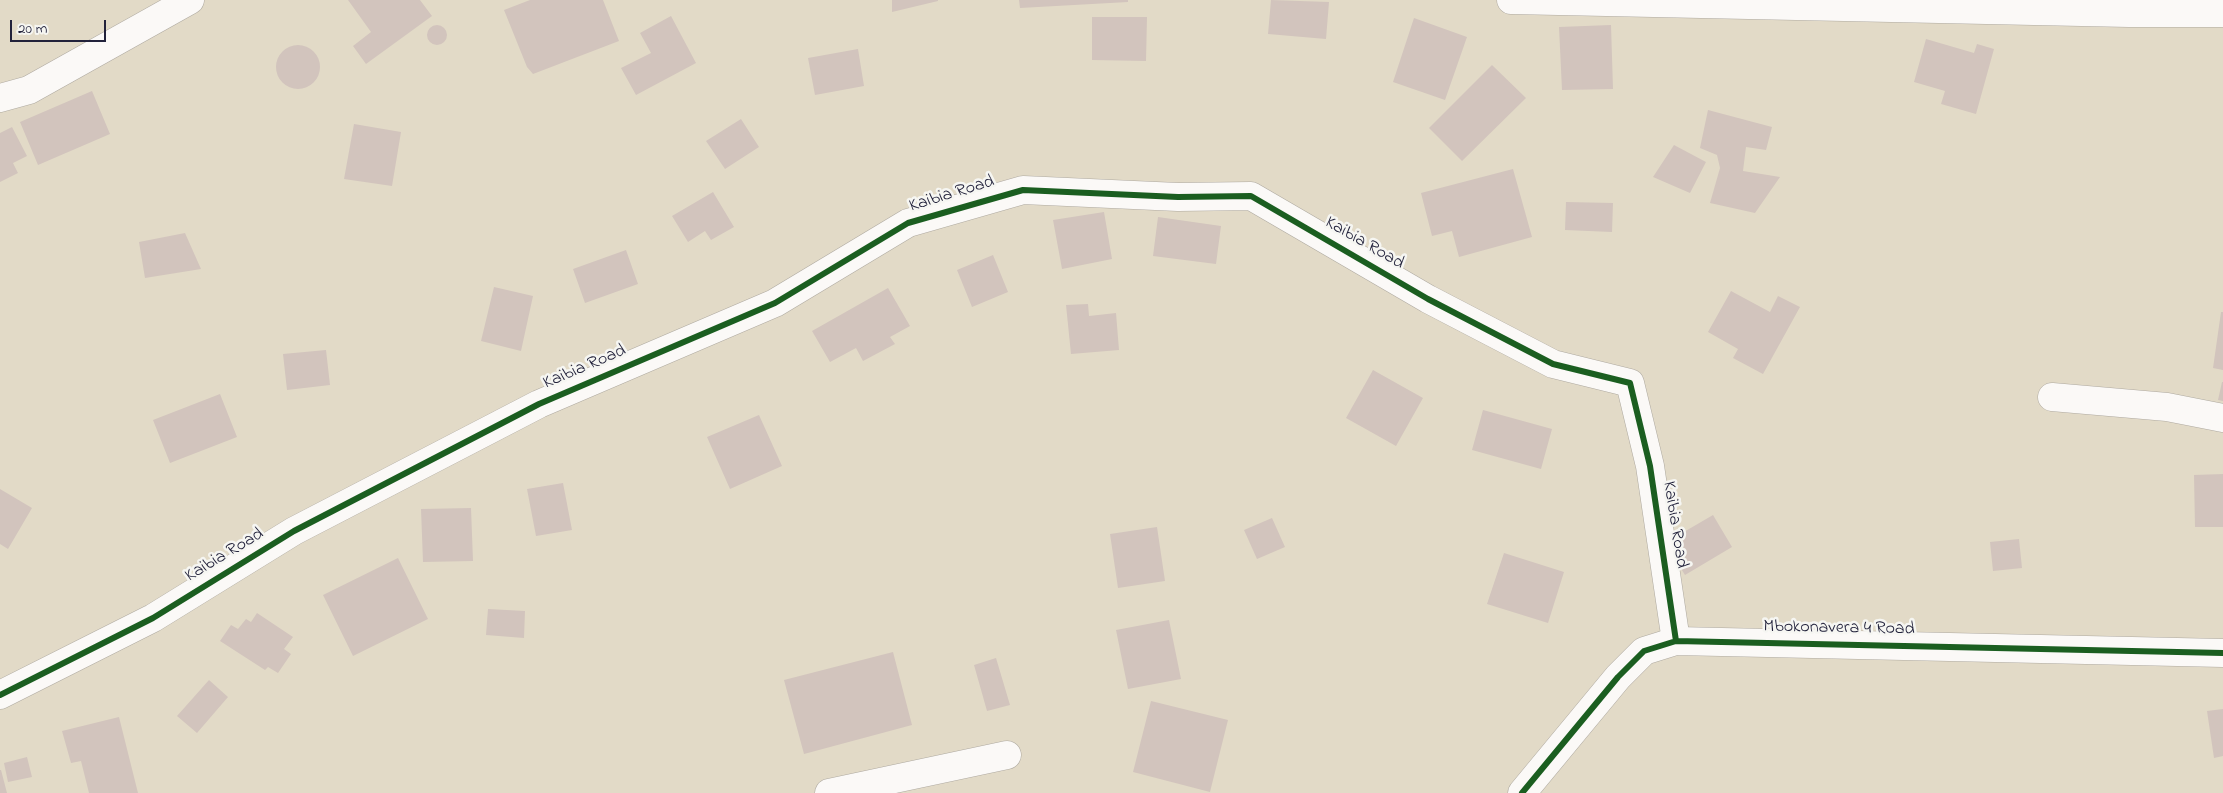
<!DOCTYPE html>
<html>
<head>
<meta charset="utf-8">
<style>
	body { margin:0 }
	#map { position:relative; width:2223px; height:793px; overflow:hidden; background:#e2dac7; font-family:"Indie Flower",sans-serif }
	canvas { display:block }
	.scale { position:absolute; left:10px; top:20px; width:96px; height:22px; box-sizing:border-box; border:2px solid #22223b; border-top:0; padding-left:6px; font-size:15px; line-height:18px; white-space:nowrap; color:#22223b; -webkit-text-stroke:4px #f6f6f2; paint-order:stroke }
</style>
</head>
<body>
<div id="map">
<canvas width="2223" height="793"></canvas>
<div class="scale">20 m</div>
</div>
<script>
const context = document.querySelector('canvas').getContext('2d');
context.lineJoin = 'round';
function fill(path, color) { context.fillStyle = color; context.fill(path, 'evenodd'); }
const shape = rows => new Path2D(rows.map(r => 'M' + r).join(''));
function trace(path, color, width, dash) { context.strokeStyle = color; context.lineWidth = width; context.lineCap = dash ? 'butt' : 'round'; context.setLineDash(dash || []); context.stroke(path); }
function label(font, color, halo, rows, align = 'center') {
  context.font = font + ' "Indie Flower",sans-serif'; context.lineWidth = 5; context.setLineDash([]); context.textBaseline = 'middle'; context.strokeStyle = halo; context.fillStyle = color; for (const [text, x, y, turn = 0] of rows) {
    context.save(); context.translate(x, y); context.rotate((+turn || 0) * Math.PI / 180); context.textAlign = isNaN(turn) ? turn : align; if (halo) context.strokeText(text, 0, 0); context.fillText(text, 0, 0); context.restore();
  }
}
fill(shape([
	[348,0,420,0,432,16,366,64,353,46,371,32],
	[530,0,603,0,619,41,533,74,527,67,504,10],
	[892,0,938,0,938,1,892,12],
	[1019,0,1128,0,1128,2,1020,8],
	[1271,0,1329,2,1326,39,1268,34],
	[671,16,696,63,636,95,621,68,651,53,640,33],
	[1092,17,1147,17,1146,61,1092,60],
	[1414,18,1467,37,1445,100,1393,82],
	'427 35a10 10 0 1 1 20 0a10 10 0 1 1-20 0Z',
	[1611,25,1613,89,1562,90,1559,27],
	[1926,39,1974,53,1977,44,1994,49,1976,114,1941,104,1945,91,1914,82],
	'276 67a22 22 0 1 1 44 0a22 22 0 1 1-44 0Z',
	[858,49,864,86,815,95,808,58],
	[1492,65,1526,98,1462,161,1429,128],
	[92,91,110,134,38,165,20,122],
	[1708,110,1772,127,1766,150,1746,147,1743,171,1780,177,1755,213,1710,203,1720,168,1717,155,1700,148],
	[741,119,759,147,725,169,706,141],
	[354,124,401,132,392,186,344,179],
	[12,127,27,156,13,163,18,173,0,182,0,133],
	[1674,145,1706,162,1690,193,1653,177],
	[1513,169,1532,237,1459,257,1452,231,1432,236,1421,193],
	[713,192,734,227,711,240,705,231,688,242,672,216],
	[1566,202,1613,203,1612,232,1565,230],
	[1104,212,1112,259,1062,269,1053,220],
	[1158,217,1221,226,1216,264,1153,256],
	[185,233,201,269,145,278,139,242],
	[626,250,638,284,585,303,573,269],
	[993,255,1008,292,972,307,957,270],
	[494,287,533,296,521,351,481,341],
	[888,288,910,326,890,337,895,344,863,361,856,348,830,362,812,331],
	[1731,291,1770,312,1778,296,1800,307,1763,374,1733,358,1738,349,1708,332],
	[1088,304,1089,316,1116,313,1119,350,1071,354,1066,305],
	[2221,312,2223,312,2223,370,2213,368],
	[326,350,330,385,287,390,283,354],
	[1373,370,1423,398,1396,446,1346,418],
	[2222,382,2223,382,2223,401,2218,400],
	[220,394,237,437,170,463,153,420],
	[1483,410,1552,429,1541,469,1472,450],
	[759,415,782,466,730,489,707,437],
	[2223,474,2223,527,2195,527,2194,475],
	[563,483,572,530,536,536,527,489],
	[0,489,32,508,8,549,0,544],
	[471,508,473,561,423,562,421,509],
	[1713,515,1732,547,1685,575,1665,543],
	[1272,518,1285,547,1257,559,1244,530],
	[1157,527,1165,581,1118,588,1110,534],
	[2019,539,2022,568,1993,571,1990,542],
	[1504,553,1564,572,1548,623,1487,604],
	[398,558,428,619,353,656,323,595],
	[488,609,525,611,524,638,486,635],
	[257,613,293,637,284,649,291,654,278,673,268,667,265,670,220,641,231,625,238,629,246,619,251,622],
	[1169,620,1181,679,1128,689,1116,630],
	[893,652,912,725,804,754,784,680],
	[996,658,1010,705,987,711,974,665],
	[209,680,228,697,197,733,177,716],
	[1151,701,1228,720,1210,792,1133,772],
	[2223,709,2223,756,2214,758,2207,711],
	[119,717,138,793,89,793,81,761,71,763,62,731],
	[27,757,32,777,8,782,4,763],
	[0,770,1,770,7,793,0,793]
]), '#d2c4bd');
const minor = shape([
	[1511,0,2129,13,2222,13],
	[0,98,29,90,190,0],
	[2052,397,2167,407,2223,418],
	[0,695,153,618,294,531,539,404,775,303,908,223,1023,190,1178,197,1251,196,1428,299,1553,364,1630,383,1650,466,1676,641],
	[829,793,1007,755]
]);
const tertiary = shape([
	[1522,793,1618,677,1644,651,1676,641,2223,653]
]);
trace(minor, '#aea9a0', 29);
trace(tertiary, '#aea9a0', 29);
trace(minor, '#fbf9f7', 28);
trace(tertiary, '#fbf9f7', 28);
trace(shape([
	[0,695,153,618,294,531,539,404,775,303,908,223,1023,190,1178,197,1251,196,1428,299,1553,364,1630,383,1650,466,1676,641],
	[1522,793,1618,677,1644,651,1676,641,2223,653]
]), '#1b5e20', 6);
label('18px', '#22223b', '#f6f6f2', [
	["Kaibia Road",952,195,-17],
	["Kaibia Road",1364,244,30],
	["Kaibia Road",585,368,-23],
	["Kaibia Road",1674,525,81],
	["Kaibia Road",225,556,-31],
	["Mbokonavera 4 Road",1839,629,1]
]);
</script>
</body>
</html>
